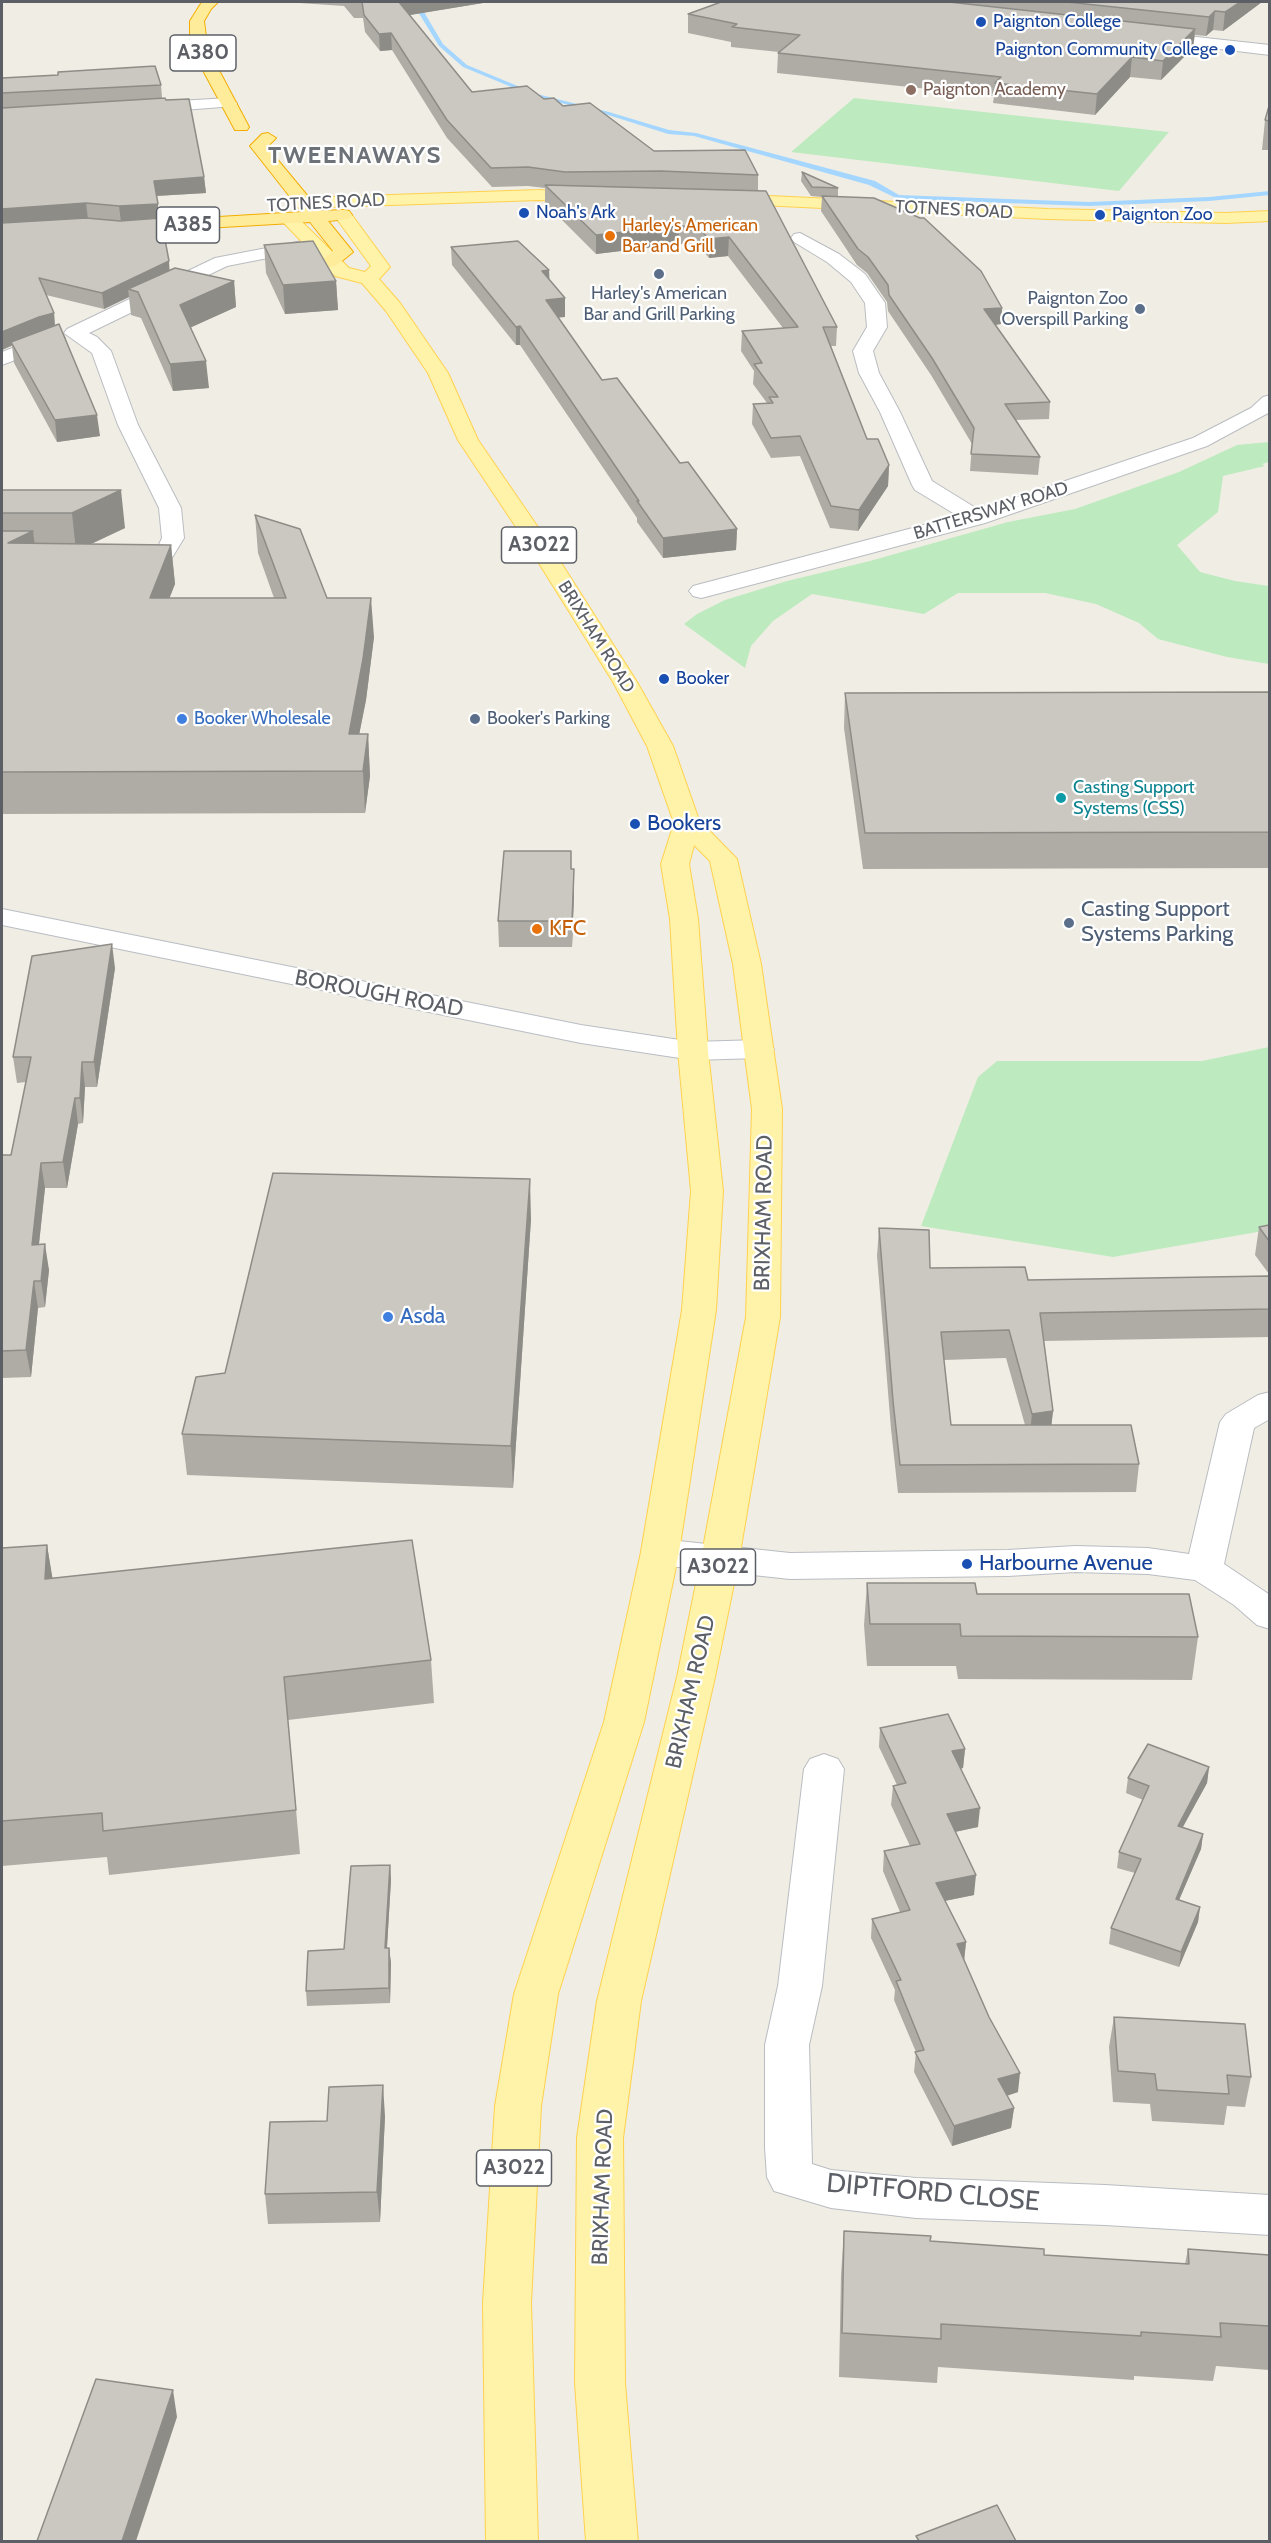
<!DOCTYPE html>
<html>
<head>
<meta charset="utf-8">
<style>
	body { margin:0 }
	#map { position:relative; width:1271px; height:2543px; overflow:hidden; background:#f0eee4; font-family:Cabin,sans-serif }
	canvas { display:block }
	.frame { position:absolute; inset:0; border:3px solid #5c6066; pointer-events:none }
</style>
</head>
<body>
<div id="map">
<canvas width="1271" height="2543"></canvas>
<div class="frame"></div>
</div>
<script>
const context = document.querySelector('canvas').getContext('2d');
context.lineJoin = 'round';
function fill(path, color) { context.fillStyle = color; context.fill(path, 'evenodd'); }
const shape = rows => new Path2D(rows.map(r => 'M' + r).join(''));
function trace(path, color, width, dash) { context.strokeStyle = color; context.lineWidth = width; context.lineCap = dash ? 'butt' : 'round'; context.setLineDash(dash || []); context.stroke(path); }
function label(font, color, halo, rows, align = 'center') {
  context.font = font + ' Cabin,sans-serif'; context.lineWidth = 4.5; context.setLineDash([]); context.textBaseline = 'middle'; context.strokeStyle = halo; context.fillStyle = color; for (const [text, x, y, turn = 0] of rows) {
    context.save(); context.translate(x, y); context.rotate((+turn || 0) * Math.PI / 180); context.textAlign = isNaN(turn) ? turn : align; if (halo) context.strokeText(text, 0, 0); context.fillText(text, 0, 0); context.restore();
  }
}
fill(shape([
	[854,98,1169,132,1119,191,791,152],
	[1269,442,1269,462,1262,464,1265,466,1223,476,1218,512,1177,545,1200,572,1235,581,1269,586,1269,664,1227,657,1158,639,1139,623,1096,604,1045,593,958,593,924,614,812,594,773,621,751,646,745,668,684,624,697,614,725,600,787,581,870,561,1008,522,1075,509,1179,472,1237,445],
	[1269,1047,1269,1230,1113,1257,921,1226,978,1077,997,1061,1202,1061]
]), '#beeabf');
fill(shape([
	[412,2,418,2,443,44,467,65,537,94,609,112,669,130,696,133,875,181,899,195,1089,202,1209,197,1270,191,1270,195,1209,201,1089,206,898,199,869,185,694,136,668,134,605,114,533,96,463,67,439,46,412,2]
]), '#a5d6ff');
const minor = shape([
	[229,98,237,103,235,106,144,113,136,108,144,103,229,98],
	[800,233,839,254,865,274,885,303,887,327,873,351,879,373,900,412,932,481,979,510,1193,438,1251,408,1263,397,1270,395,1270,412,1207,446,985,523,709,596,701,598,693,596,689,591,693,586,958,516,915,490,912,485,880,412,859,373,853,351,867,327,865,303,851,282,827,262,794,242,791,238,794,234,800,233],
	[308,240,314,241,317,245,314,249,227,266,89,333,97,337,111,351,138,425,181,508,184,538,170,561,132,568,124,566,121,561,124,556,155,550,158,547,162,538,159,508,118,425,92,353,64,333,67,329,215,258,308,240],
	[55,332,62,334,65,338,62,342,2,365,2,352,55,332],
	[1270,1392,1270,1419,1254,1428,1224,1564,1270,1595,1270,1629,1257,1625,1234,1605,1195,1580,1148,1574,1075,1572,1008,1576,790,1579,660,1565,647,1561,641,1552,647,1543,660,1539,790,1553,1008,1550,1075,1546,1148,1548,1189,1554,1220,1422,1226,1414,1258,1395,1270,1392],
	[824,1754,838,1759,844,1769,822,1986,809,2045,812,2164,831,2170,916,2178,1105,2185,1270,2195,1270,2235,1105,2225,916,2218,831,2208,774,2191,767,2177,765,2148,765,2045,778,1986,804,1769,810,1759,824,1754]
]);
const tertiary = shape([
	[1150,32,1270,45,1270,55,1145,40,1142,37,1145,34,1150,32]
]);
const secondary = shape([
	[2,909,581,1025,693,1042,759,1040,770,1043,774,1049,770,1055,759,1058,693,1060,581,1043,2,925,2,909]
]);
const primary = shape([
	[539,190,590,193,596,194,599,198,596,202,590,203,539,200,331,207,325,206,322,202,325,198,331,197,539,190],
	[726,194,1048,209,1226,213,1270,211,1270,221,1226,223,1048,219,720,203,717,199,720,195,726,194],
	[343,210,349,211,390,267,379,279,400,303,448,373,478,440,544,536,637,682,673,746,699,820,737,859,761,964,782,1109,780,1317,739,1559,715,1677,641,2001,623,2138,625,2383,638,2542,586,2542,575,2383,577,2138,597,2001,677,1677,701,1559,746,1317,752,1109,744,1049,733,964,710,861,694,845,689,864,698,919,708,1051,723,1191,716,1310,679,1552,644,1722,558,1994,541,2106,531,2303,538,2542,486,2542,483,2303,495,2106,514,1994,604,1722,641,1552,682,1310,691,1191,678,1051,670,919,661,864,674,823,647,746,613,682,522,536,458,440,428,373,386,311,362,283,335,276,279,218,282,214,288,213,294,214,349,268,365,272,371,266,334,215,337,211,343,210]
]);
const trunk = shape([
	[202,2,218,2,211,9,204,21,206,37,214,61,249,127,247,130,235,130,198,61,190,37,190,21,202,2],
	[268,133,276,138,267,147,320,211,343,210,349,211,352,215,349,219,328,221,353,252,337,265,330,267,323,265,321,261,333,251,310,222,118,233,112,232,109,228,112,224,118,223,302,212,250,146,262,134,268,133]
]);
trace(minor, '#b9bcc1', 2);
trace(tertiary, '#b9bcc1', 2);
trace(secondary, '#b9bdc3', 2);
trace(primary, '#ffd14e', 2);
trace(trunk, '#f4ad00', 2);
fill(minor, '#fff');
fill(tertiary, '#fff');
fill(secondary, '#fff');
fill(primary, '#fff3aa');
fill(trunk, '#ffec9b');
fill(shape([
	[284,2,483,2,483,3,409,15,472,92,544,99,563,106,654,151,758,175,758,190,837,327,836,346,831,346,867,439,889,465,888,486,858,531,830,528,800,456,771,458,752,424,753,404,767,403,753,384,754,371,741,351,742,331,783,328,728,256,709,258,698,245,679,244,596,254,545,203,545,188,528,186,492,187,447,138,392,50,380,51,365,32,363,18,354,18,344,6],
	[721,2,1262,2,1223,31,1213,30,1206,36,1195,35,1193,48,1161,80,1130,77,1095,115,993,103,994,96,777,73,778,53,779,52,731,47,731,42,688,33,688,14],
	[2,78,161,85,162,98,204,177,206,193,156,196,159,218,169,261,169,270,234,281,236,307,191,327,209,388,173,391,141,318,131,315,129,297,104,309,46,295,54,313,55,325,100,436,57,442,14,363,12,346,2,350],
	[1269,106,1269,150,1262,150,1265,120],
	[802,172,838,188,838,197,1002,308,1001,324,996,325,1050,402,1049,419,1016,420,1040,457,1038,475,970,471,972,444,931,375,888,311,887,302,867,273,857,265,821,211,822,197,811,196,801,181],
	[264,245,336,281,338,310,285,314,266,273],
	[451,247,549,270,549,280,565,298,565,317,558,317,602,380,680,463,737,529,736,550,663,558,637,522,637,518,520,345,516,345,452,265],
	[2,490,125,528,91,544,171,545,175,584,169,598,274,598,258,553,255,515,327,598,374,637,366,700,359,734,368,734,370,776,365,813,2,814],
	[1269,692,1269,868,863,869,844,728,845,693],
	[571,869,574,894,572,947,499,947,498,921],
	[115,968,97,1087,85,1087,83,1123,78,1124,67,1188,45,1188,39,1244,49,1270,45,1307,38,1308,31,1377,2,1378,2,1155,11,1155,26,1082,17,1083,13,1057],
	[531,1219,513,1488,187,1475,182,1434,225,1373],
	[1269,1225,1269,1274,1255,1255,1259,1227],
	[879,1228,930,1268,1028,1280,1269,1276,1269,1337,1044,1341,1053,1411,1051,1425,1139,1464,1136,1492,898,1493,891,1429,877,1256],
	[1006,1358,1025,1425,951,1425,944,1360],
	[47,1545,52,1578,431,1660,434,1703,288,1720,300,1854,109,1875,107,1857,2,1866,2,1548],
	[867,1583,977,1594,1198,1637,1192,1680,958,1679,956,1666,867,1666,864,1625],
	[880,1728,965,1749,963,1768,960,1769,978,1827,955,1832,974,1895,945,1901,966,1942,964,1961,1018,2092,1007,2096,1014,2108,1011,2128,952,2146,914,2072,916,2052,894,2000,895,1990,871,1938,872,1919,900,1912,883,1871,884,1851,910,1846,891,1805,893,1786,897,1785,879,1747],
	[1209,1767,1207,1783,1183,1827,1203,1834,1201,1849,1179,1900,1200,1907,1198,1922,1179,1967,1109,1944,1111,1928,1135,1873,1117,1868,1119,1852,1143,1800,1126,1793,1128,1778],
	[390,1865,391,1880,387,1948,389,1948,391,1963,390,2003,307,2006,306,1991,344,1949],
	[1114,2017,1251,2077,1245,2107,1227,2106,1224,2125,1152,2121,1150,2104,1113,2102,1109,2047],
	[385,2116,380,2222,268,2224,265,2194,327,2121],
	[844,2231,1044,2255,1185,2264,1188,2249,1269,2255,1269,2370,1216,2366,1213,2381,1134,2376,1134,2380,938,2367,937,2383,839,2377,841,2275]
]), '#afaca6');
fill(shape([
	[397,2,483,2,483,3,398,17],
	[1240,2,1262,2,1223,31,1225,12],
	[1215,11,1213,30,1206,36,1209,17],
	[1195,29,1193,48,1161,80,1163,61],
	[391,33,392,50,380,51,379,34],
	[1132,57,1130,77,1095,115,1097,94],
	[204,177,206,193,155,196,154,181],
	[86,203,88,219,2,224,2,209],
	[158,204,159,219,121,222,119,206],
	[679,226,679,244,596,254,596,235],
	[729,237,728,256,709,258,709,239],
	[169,261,170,277,138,292,128,289,129,297,104,309,102,293],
	[549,270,550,289,542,271],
	[234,281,236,307,183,331,180,305],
	[336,281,338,310,285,314,283,285],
	[565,298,565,317,546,319,546,300],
	[1002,308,1001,324,983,326,984,309],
	[54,313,55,329,11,342,12,345,2,350,2,332,39,317],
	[520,326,520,345,516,345,516,327],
	[206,361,209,388,173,391,170,364],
	[97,415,100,436,57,442,55,420],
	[889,465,888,486,858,531,859,510],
	[121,490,125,528,76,551,72,513],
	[737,529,736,550,663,558,663,538],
	[33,531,38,570,8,543],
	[171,545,175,584,154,638,150,598],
	[371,598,374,637,366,700,352,771,349,734],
	[368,734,370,776,365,813,363,771],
	[574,869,574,894,572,947,572,921],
	[112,944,115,968,97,1087,94,1062],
	[82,1062,85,1087,83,1123,80,1098],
	[75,1098,78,1124,67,1188,63,1162],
	[41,1163,45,1188,36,1271,32,1245],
	[530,1179,531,1219,513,1488,511,1446],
	[45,1244,49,1270,45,1307,41,1281],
	[34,1281,38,1308,31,1377,26,1350],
	[1053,1411,1050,1439,1029,1443,1032,1414],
	[47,1545,54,1587,45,1579],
	[965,1749,963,1768,950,1771,952,1751],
	[1209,1767,1207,1783,1175,1841,1178,1826],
	[980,1808,978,1827,945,1834,947,1814],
	[1203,1834,1201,1849,1173,1914,1176,1899],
	[390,1865,391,1880,386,1963,385,1948],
	[976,1875,974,1895,934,1903,936,1883],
	[1200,1907,1198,1922,1179,1967,1181,1952],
	[966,1942,964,1961,957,1944],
	[389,1948,391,1963,390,2003,389,1988],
	[1020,2073,1018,2092,996,2099,998,2079],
	[383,2085,385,2116,380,2222,377,2192],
	[1014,2108,1011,2128,952,2146,954,2126],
	[173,2390,177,2417,136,2541,122,2541]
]), '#8e8c87');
const building = shape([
	[362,2,399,2,472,92,527,86,544,99,554,98,563,106,590,103,654,151,745,150,758,175,661,171,565,172,528,167,491,168,447,120,391,33,379,34,364,15,362,2],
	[721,2,949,2,1195,29,1163,61,1132,57,1097,94,995,83,1001,77,778,53,800,35,732,27,737,24,688,14,721,2],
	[1067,2,1240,2,1225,12,1215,11,1209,17,1067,2],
	[155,66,161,85,2,93,2,78,58,75,58,72,155,66],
	[165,98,166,100,189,99,204,177,154,181,158,204,119,206,86,203,2,209,2,108,165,98],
	[1269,106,1269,121,1265,120,1269,106],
	[802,172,838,188,812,187,802,172],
	[545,185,766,191,837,327,823,327,867,439,878,439,889,465,859,510,831,506,800,436,771,438,753,404,773,403,769,397,778,397,754,364,762,363,742,331,798,327,729,237,709,239,698,227,679,226,596,235,545,185],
	[822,196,874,198,920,218,924,218,981,271,1002,308,984,309,1050,402,1005,404,1040,457,971,454,974,428,932,358,889,295,888,285,868,257,858,249,822,196],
	[86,218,120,221,161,218,169,261,102,293,39,278,54,313,39,317,2,332,2,223,86,218],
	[313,241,336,281,283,285,264,245,313,241],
	[518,241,549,270,542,271,565,298,546,300,602,380,617,378,680,463,688,462,737,529,663,538,637,501,639,501,520,326,516,327,451,247,518,241],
	[175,268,234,281,180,305,206,361,170,364,138,292,128,289,175,268],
	[59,324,97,415,55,420,11,342,59,324],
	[2,490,121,490,72,513,2,513,2,490],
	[255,515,300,529,327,598,371,598,363,659,349,734,368,734,363,771,2,772,2,531,33,531,8,543,171,545,150,598,286,598,255,515],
	[1269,692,1269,832,865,833,845,693,1269,692],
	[504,851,571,851,571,869,574,869,572,921,498,921,504,851],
	[112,944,94,1062,82,1062,80,1098,75,1098,63,1162,41,1163,32,1245,45,1244,41,1281,34,1281,26,1350,2,1351,2,1155,11,1155,31,1057,13,1057,32,956,112,944],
	[273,1173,530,1179,511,1446,182,1434,196,1377,225,1373,273,1173],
	[1269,1225,1269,1241,1259,1227,1269,1225],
	[879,1228,929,1230,930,1268,1025,1267,1028,1280,1269,1276,1269,1309,1040,1313,1053,1411,1032,1414,1009,1330,941,1332,951,1425,1131,1425,1139,1464,900,1465,893,1401,879,1228],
	[412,1540,431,1660,284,1677,296,1810,103,1831,102,1813,2,1821,2,1548,47,1545,45,1579,412,1540],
	[867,1583,975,1583,977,1594,1189,1594,1198,1637,961,1636,960,1624,870,1624,867,1583],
	[948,1714,965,1749,952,1751,980,1808,947,1814,976,1875,936,1883,966,1942,957,1944,989,2017,1020,2073,998,2079,1014,2108,954,2126,915,2052,924,2050,896,1981,901,1980,872,1919,910,1910,884,1851,920,1844,893,1786,906,1783,880,1728,948,1714],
	[1148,1744,1209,1767,1178,1826,1203,1834,1176,1899,1200,1907,1181,1952,1111,1928,1141,1859,1119,1852,1149,1786,1128,1778,1148,1744],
	[390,1865,385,1948,389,1948,389,1988,306,1991,308,1951,344,1949,351,1866,390,1865],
	[1114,2017,1245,2024,1251,2077,1227,2075,1229,2094,1157,2090,1155,2074,1118,2071,1114,2017],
	[383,2085,377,2192,265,2194,270,2122,327,2121,329,2087,383,2085],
	[844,2231,931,2236,930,2241,1044,2249,1044,2255,1189,2264,1188,2249,1269,2255,1269,2326,1220,2323,1221,2337,1141,2332,1141,2336,941,2324,941,2339,842,2333,844,2231],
	[96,2379,173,2390,122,2541,37,2541,96,2379],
	[997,2505,1016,2541,919,2541,916,2536,997,2505]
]);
fill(building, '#cbc8c1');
trace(building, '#8e8c87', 1.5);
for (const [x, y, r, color] of [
	[981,22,6,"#1a4fb4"],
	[1230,50,6,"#1a4fb4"],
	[911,90,6,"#8d6e63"],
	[524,213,6,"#1a4fb4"],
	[1100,215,6,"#1a4fb4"],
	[610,236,6,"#e8710a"],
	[659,274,6,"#5c6f8a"],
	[1140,309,6,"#5c6f8a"],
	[664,679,6,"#1a4fb4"],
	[182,719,6,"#3f7fe0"],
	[475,719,6,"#5c6f8a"],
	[1061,798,6,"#0f9aa8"],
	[635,824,6,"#1a4fb4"],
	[1069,923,6,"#5c6f8a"],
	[537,929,6,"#e8710a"],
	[388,1317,6,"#3f7fe0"],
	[967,1564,6,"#1a4fb4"]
]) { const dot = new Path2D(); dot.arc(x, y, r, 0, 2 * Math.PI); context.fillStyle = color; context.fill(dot); trace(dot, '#fff', 2); }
label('18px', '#164399', '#fff', [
	["Paignton College",993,22],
	["Paignton Community College",1218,50,"right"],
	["Noah's Ark",536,213],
	["Paignton Zoo",1112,215],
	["Booker",676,679]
], 'left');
label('18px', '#785e54', '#fff', [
	["Paignton Academy",923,90]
], 'left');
label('18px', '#5c6066', '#fff', [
	["TOTNES ROAD",326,203,-3],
	["TOTNES ROAD",954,210,3],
	["BATTERSWAY ROAD",991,511,-17],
	["BRIXHAM ROAD",596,637,58]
]);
label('18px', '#c56008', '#fff', [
	["Harley's American",622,226],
	["Bar and Grill",622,247]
], 'left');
label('18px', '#4e5e75', '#fff', [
	["Harley's American",659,294],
	["Bar and Grill Parking",659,315],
	["Paignton Zoo",1128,299,"right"],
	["Overspill Parking",1128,320,"right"],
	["Booker's Parking",487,719,"left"]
]);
label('18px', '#366cbe', '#fff', [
	["Booker Wholesale",194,719]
], 'left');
label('18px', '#0d838f', '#fff', [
	["Casting Support",1073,788],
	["Systems (CSS)",1073,809]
], 'left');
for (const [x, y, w] of [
	[203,53,66],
	[188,225,63],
	[539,545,75],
	[718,1567,75],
	[514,2168,75]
]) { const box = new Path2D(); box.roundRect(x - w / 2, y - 18, w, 36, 4.5); context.fillStyle = '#fff'; context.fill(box); trace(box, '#5c6066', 1.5); }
label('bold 21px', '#5c6066', null, [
	["A380",203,53],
	["A385",188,225],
	["A3022",539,545],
	["A3022",718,1567],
	["A3022",514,2168]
]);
label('22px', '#164399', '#fff', [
	["Bookers",647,824],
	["Harbourne Avenue",979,1564]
], 'left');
label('22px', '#4e5e75', '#fff', [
	["Casting Support",1081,910],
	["Systems Parking",1081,935]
], 'left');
label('22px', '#c56008', '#fff', [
	["KFC",549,929]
], 'left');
label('22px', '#5c6066', '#fff', [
	["BOROUGH ROAD",379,994,11],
	["BRIXHAM ROAD",764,1213,-89],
	["BRIXHAM ROAD",691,1692,-77],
	["BRIXHAM ROAD",603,2187,-88]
]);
label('22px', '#366cbe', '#fff', [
	["Asda",400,1317]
], 'left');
context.letterSpacing = '1.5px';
label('bold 24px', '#6d7278', '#fff', [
	["TWEENAWAYS",355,156]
]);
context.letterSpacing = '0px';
label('27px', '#5c6066', '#fff', [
	["DIPTFORD CLOSE",933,2193,5]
]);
</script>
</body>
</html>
